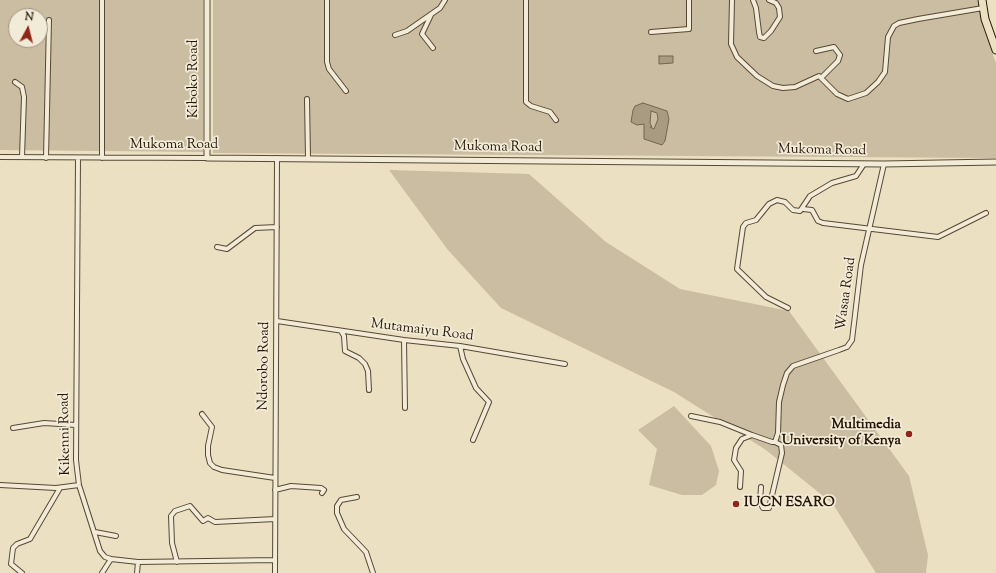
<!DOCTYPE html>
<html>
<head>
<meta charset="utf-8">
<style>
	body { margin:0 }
	#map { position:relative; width:996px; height:573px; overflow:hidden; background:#ebe0c2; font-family:"Sorts Mill Goudy",serif }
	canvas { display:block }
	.north { position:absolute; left:8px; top:8px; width:40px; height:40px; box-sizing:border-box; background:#f2ebd7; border:1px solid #a09583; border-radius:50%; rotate:7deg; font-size:11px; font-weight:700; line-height:16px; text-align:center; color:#261505 }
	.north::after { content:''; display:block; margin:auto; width:14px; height:18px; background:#8f2418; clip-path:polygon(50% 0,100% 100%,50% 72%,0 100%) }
</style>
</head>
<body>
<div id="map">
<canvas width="996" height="573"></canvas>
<div class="north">N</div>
</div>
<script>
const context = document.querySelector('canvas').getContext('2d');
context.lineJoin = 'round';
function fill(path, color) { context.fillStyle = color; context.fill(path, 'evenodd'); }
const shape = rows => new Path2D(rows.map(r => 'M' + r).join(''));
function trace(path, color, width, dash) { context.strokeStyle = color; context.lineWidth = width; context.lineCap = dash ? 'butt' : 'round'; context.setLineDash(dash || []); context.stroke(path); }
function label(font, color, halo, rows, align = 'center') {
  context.font = font + ' "Sorts Mill Goudy",serif'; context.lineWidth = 3.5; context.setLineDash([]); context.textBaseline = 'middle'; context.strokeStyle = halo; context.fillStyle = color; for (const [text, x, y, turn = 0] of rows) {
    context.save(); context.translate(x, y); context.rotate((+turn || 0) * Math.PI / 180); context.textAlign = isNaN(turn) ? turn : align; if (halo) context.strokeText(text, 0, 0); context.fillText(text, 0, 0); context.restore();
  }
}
fill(shape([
	[0,0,203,0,203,152,0,150],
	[16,16,40,16,40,40,16,40],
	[213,0,977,0,983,26,996,63,996,158,213,153],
	[389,170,529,174,606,242,680,289,789,311,909,476,928,555,926,573,876,573,833,504,766,450,674,392,501,308,448,250],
	[674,406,711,446,719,471,716,485,702,495,682,495,649,485,657,449,638,430]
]), '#cabda2');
const water = shape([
	[659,56,673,56,673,63,659,64,659,56],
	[643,103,667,111,669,119,665,141,662,145,644,139,644,124,637,125,631,122,633,110,635,106,643,103],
	[651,111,657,113,658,119,654,129,650,127,652,127,650,123,651,111]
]);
fill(water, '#a89b82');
trace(water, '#746550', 1);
const minor = shape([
	[102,0,102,158],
	[327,0,327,62,329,69,346,91],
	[526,0,526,102,531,106,550,112,556,120],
	[732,0,731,44,737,57,757,76,773,86,783,88,795,87,819,76,837,94,848,99,866,93,878,82,885,72,888,37,894,26,899,23,918,19,983,8],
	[753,0,756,8,759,32,760,37,764,38,771,31,780,17,779,8,776,3,769,0],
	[431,15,422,34,433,48],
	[651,32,689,29,689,0],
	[395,35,407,31,440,8,445,0],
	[816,51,834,47,840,55,838,61,822,77],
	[15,82,22,87,24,97,22,157],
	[307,99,308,158],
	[0,157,207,158],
	[46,158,49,20],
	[78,158,76,460,79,485,100,551,105,557,111,559,138,562,275,560],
	[803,209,812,210,818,221,823,223,938,237,986,213],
	[217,247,227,249,255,228,277,227],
	[788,308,766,297,737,269,743,227,746,223,756,220,769,204,777,200,785,202,793,210,800,211,810,196,832,183,856,176,864,164],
	[277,321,404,340,460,346,565,364],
	[341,331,344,336,345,351,359,358,365,364,368,371,369,390],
	[404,340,405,408],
	[460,346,463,359,476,388,489,402,473,440],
	[202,414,212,427,208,446,208,455,210,463,214,467,222,470,275,478],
	[691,416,720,422,752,435],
	[13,428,44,423,76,425],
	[0,485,56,488,79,485],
	[740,487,741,471,734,460,736,448,742,439,752,435,772,442,775,442,778,433,779,402,783,385,787,373,793,366,839,350,847,347,852,340,861,265,884,164],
	[761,487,760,502,763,508,769,508,782,453,781,445,775,442],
	[275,490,291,486,321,488,324,490,322,493],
	[357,497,341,500,337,506,337,513,344,529,366,552,373,573],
	[95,532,116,536],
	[177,562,172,543,171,516,175,511,190,506,203,521,208,518,215,522,275,519],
	[22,573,11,564,13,548,17,544,30,539,60,488],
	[102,573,111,559],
	[137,573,138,562],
	[275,573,277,158]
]);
const tertiary = shape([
	[207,0,207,158,884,164,996,162]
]);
const trunk = shape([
	[982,0,985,19,996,50]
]);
trace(minor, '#574834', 6);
trace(tertiary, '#574834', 7);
trace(trunk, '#261505', 9);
trace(minor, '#f2ebd7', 4);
trace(tertiary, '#f2ebd7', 5);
trace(trunk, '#ebe0c2', 7);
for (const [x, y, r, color] of [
	[909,434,4,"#8f2418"],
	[736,504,4,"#8f2418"]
]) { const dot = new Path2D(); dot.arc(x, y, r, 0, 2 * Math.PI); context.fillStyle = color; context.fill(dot); trace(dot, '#f2ebd7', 1.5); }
label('14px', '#261505', '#f2ebd7', [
	["Kiboko Road",195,79,-90],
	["Mukoma Road",174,146],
	["Mukoma Road",498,148,1],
	["Mukoma Road",822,151,1],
	["Wasaa Road",847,294,-82],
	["Mutamaiyu Road",422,331,7],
	["Ndorobo Road",265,366,-89],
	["Kikenni Road",66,434,-91]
]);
label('bold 14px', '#261505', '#f2ebd7', [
	["Multimedia",901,426],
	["University of Kenya",901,442],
	["IUCN ESARO",744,504,"left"]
], 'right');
</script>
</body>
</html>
